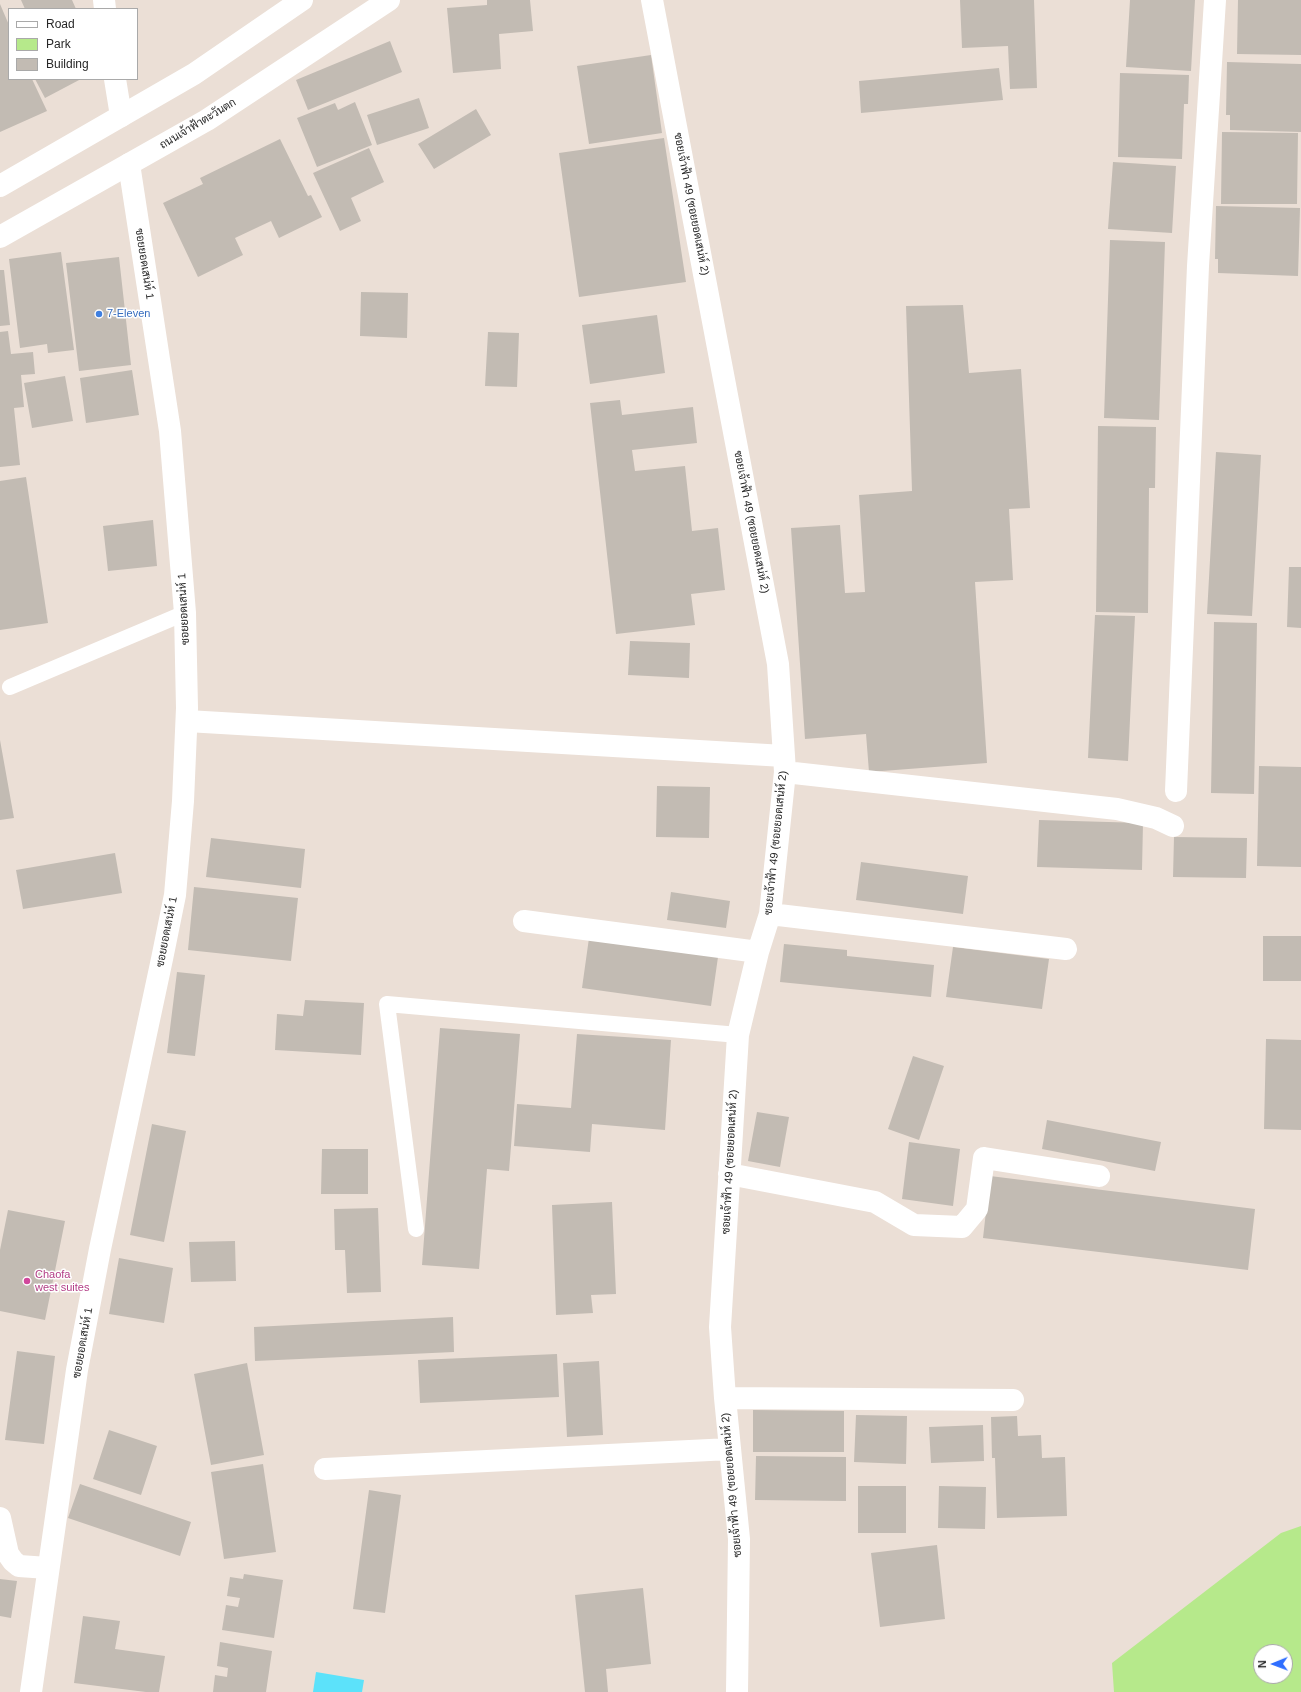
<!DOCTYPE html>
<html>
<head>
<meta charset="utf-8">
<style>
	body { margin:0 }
	#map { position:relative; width:1301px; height:1692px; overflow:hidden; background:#ebdfd6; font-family:Arial,sans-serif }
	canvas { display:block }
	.legend { position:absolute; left:8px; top:8px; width:130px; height:72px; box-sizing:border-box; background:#fff; border:1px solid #a9a9a9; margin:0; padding:5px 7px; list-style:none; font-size:12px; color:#272727 }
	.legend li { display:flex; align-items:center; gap:8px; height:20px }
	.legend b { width:20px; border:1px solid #a9a9a9 }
	.north { position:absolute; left:1253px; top:1644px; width:40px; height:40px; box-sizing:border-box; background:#fff; border:1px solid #a9a9a9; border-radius:50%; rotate:269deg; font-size:11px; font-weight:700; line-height:16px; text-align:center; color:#272727 }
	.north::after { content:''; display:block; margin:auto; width:14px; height:18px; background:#2f6eff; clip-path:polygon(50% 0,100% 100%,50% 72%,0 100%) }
</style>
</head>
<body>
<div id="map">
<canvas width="1301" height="1692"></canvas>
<ul class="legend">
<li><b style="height:5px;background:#fff"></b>Road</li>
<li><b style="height:11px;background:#b6e98b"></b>Park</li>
<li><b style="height:11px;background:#c2bbb3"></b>Building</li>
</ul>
<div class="north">N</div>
</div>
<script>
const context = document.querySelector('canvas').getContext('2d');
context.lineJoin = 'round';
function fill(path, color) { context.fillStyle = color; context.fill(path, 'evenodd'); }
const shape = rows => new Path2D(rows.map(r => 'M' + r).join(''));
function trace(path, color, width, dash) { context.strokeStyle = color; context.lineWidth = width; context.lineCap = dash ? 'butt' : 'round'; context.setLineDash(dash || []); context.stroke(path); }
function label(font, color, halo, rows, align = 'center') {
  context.font = font + ' Arial,Sarabun,sans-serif'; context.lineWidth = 3; context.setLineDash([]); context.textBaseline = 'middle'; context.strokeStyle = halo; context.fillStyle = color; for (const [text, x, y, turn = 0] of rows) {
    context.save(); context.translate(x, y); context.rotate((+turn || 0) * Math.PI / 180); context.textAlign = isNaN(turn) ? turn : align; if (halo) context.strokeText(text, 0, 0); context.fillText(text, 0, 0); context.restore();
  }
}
fill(shape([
	[1301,1526,1301,1692,1114,1692,1112,1663,1281,1533],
	[1261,1652,1285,1652,1285,1676,1261,1676]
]), '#b6e98b');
fill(shape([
	[316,1672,364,1680,362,1692,313,1692]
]), '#5ce2fa');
fill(shape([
	[21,0,72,0,76,9,25,9],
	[487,0,530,0,533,31,499,34,501,69,453,73,447,8,487,5],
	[960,0,1034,0,1037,88,1010,89,1008,46,962,48],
	[1130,0,1195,0,1191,71,1126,67],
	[1238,0,1301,0,1301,55,1237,54],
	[0,4,9,25,9,79,32,79,47,111,0,132],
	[390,41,402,72,308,110,296,80],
	[651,55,662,133,589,144,577,66],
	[1227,62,1301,64,1301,132,1230,130,1230,115,1226,115],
	[999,68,1003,100,861,113,859,81],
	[1120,73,1189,75,1188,104,1184,104,1182,159,1118,157],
	[35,79,81,79,45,98],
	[419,98,429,128,377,145,367,115],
	[355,102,372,145,317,167,297,118,335,103,338,110],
	[476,109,491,135,434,169,418,144],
	[1222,132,1298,133,1297,204,1221,204],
	[664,138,686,282,579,297,559,153],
	[280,139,308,196,311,195,322,217,279,238,271,221,235,238,243,255,198,277,163,203,203,184,200,178],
	[369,148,384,182,351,198,361,221,340,231,313,173],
	[1113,162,1176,166,1172,233,1108,229],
	[1216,206,1300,208,1298,276,1218,273,1218,259,1215,259],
	[1110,240,1165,242,1159,420,1104,418],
	[61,252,74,350,48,353,47,344,20,348,9,259],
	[119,257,131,365,79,371,66,263],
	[0,270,4,270,10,325,0,326],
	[361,292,408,293,407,338,360,336],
	[963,305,969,373,1021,369,1030,508,1009,509,1013,580,975,582,987,763,869,772,866,734,805,739,791,528,840,525,845,593,865,592,859,495,912,491,906,306],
	[657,315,665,373,590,384,582,325],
	[8,331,11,354,33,352,35,374,21,375,24,407,14,408,20,465,0,467,0,332],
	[488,332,519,333,517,387,485,386],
	[132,370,139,415,86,423,80,378],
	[65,376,73,421,32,428,24,383],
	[620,400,622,415,693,407,697,443,632,450,635,471,685,466,692,531,718,528,725,590,691,594,695,625,616,634,590,403],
	[1098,426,1156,427,1155,488,1149,488,1148,613,1096,612],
	[1216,452,1261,455,1252,616,1207,614],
	[26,477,48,623,0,630,0,481],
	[153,520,157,566,108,571,103,526],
	[1289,567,1301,567,1301,628,1287,627],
	[1095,615,1135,616,1128,761,1088,758],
	[1214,622,1257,623,1254,794,1211,793],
	[630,641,690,643,689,678,628,675],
	[0,740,14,818,0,820],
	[1259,766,1301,767,1301,867,1257,866],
	[657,786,710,787,709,838,656,837],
	[1039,820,1143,823,1142,870,1037,867],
	[1174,837,1247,838,1246,878,1173,877],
	[211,838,305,849,301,888,206,877],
	[115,853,122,893,23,909,16,870],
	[861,862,968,876,963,914,856,900],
	[194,887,298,898,291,961,188,950],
	[671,892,730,901,726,928,667,920],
	[1263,936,1301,936,1301,981,1263,981],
	[589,938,718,957,711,1006,582,988],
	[784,944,847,950,847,956,934,965,931,997,780,982],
	[953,947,1049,959,1042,1009,946,997],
	[177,972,205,975,195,1056,167,1053],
	[305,1000,364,1003,361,1055,275,1050,277,1014,303,1016],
	[440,1028,520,1034,509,1171,487,1169,479,1269,422,1265],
	[577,1034,671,1040,665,1130,592,1124,590,1152,514,1146,517,1104,571,1108],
	[1266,1039,1301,1040,1301,1130,1264,1129],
	[913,1056,944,1066,919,1140,888,1129],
	[757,1112,789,1117,780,1167,748,1161],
	[1047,1120,1161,1142,1155,1171,1042,1149],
	[152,1124,186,1131,164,1242,130,1235],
	[909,1142,960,1149,953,1206,902,1199],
	[322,1149,368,1149,368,1194,321,1194],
	[990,1176,1255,1209,1248,1270,983,1238],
	[612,1202,616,1294,591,1295,593,1313,556,1315,552,1205],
	[378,1208,381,1292,347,1293,345,1250,335,1250,334,1209],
	[8,1210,65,1221,45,1320,0,1311,0,1250],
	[235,1241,236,1281,191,1282,189,1242],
	[119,1258,173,1268,164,1323,109,1314],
	[453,1317,454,1352,255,1361,254,1327],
	[17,1351,55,1356,44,1444,5,1440],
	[557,1354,559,1397,420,1403,418,1360],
	[599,1361,603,1435,567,1437,563,1363],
	[247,1363,264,1455,211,1465,194,1374],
	[753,1410,844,1411,844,1452,753,1452],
	[856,1415,907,1416,906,1464,854,1462],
	[1017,1416,1018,1436,1041,1435,1042,1458,1065,1457,1067,1516,997,1518,995,1458,992,1458,991,1417],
	[983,1425,984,1461,931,1463,929,1427],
	[109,1430,157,1446,141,1495,93,1479],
	[756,1456,846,1457,846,1501,755,1500],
	[263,1464,276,1552,224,1559,211,1472],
	[80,1484,191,1522,180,1556,68,1518],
	[858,1486,906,1486,906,1533,858,1533],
	[939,1486,986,1487,985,1529,938,1528],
	[369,1490,401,1495,385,1613,353,1609],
	[937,1545,945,1619,880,1627,871,1553],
	[244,1574,283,1580,274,1638,222,1630,226,1605,238,1607,240,1598,227,1596,230,1577,243,1579],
	[0,1579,17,1581,11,1618,0,1616],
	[643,1588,651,1664,606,1669,608,1692,585,1692,575,1595],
	[83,1616,120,1621,115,1649,165,1656,159,1692,146,1692,74,1683],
	[220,1642,272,1651,266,1692,213,1692,215,1675,227,1677,228,1668,217,1666]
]), '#c2bbb3');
trace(shape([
	[10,687,185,613],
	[416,1229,387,1004,738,1035]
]), '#fff', 16);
trace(shape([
	[104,0,105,9],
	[652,0,778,664,784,756,785,772,770,914,758,952,738,1035,720,1327,725,1398,739,1539,737,1692],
	[115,79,121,116],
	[187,721,784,756],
	[785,772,1117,809,1156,818,1173,826],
	[1176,791,1198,266,1215,0],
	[770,914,1066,949],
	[524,921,758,952],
	[729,1174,875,1202,914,1225,962,1227,977,1209,984,1158,1099,1176],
	[725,1398,1013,1400],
	[325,1469,730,1449],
	[0,1518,8,1554,13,1561,19,1566,48,1568]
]), '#fff', 22);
trace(shape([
	[31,1692,77,1370,100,1249,162,959,175,895,183,801,187,708,185,613,170,431,129,164]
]), '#fff', 22);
trace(shape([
	[0,186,194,74,302,0],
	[0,237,207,120,389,0]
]), '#fff', 22);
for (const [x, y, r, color] of [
	[99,314,4,"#3f7fe0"],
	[27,1281,4,"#d1479c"]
]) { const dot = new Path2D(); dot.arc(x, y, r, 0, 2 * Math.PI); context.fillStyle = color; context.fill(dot); trace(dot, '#fff', 1.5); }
label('11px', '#272727', '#fff', [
	["ถนนเจ้าฟ้าตะวันตก",198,124,-31],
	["ซอยเจ้าฟ้า 49 (ซอยยอดเสน่ห์ 2)",691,204,79],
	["ซอยยอดเสน่ห์ 1",144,264,81],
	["ซอยเจ้าฟ้า 49 (ซอยยอดเสน่ห์ 2)",751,522,79],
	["ซอยยอดเสน่ห์ 1",184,609,-93],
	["ซอยเจ้าฟ้า 49 (ซอยยอดเสน่ห์ 2)",776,843,-84],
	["ซอยยอดเสน่ห์ 1",167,932,-79],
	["ซอยเจ้าฟ้า 49 (ซอยยอดเสน่ห์ 2)",730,1162,-87],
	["ซอยยอดเสน่ห์ 1",83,1343,-80],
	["ซอยเจ้าฟ้า 49 (ซอยยอดเสน่ห์ 2)",732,1485,-95]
]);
label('11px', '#366cbe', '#fff', [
	["7-Eleven",107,314]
], 'left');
label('11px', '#b23c85', '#fff', [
	["Chaofa",35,1275],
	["west suites",35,1288]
], 'left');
</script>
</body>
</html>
